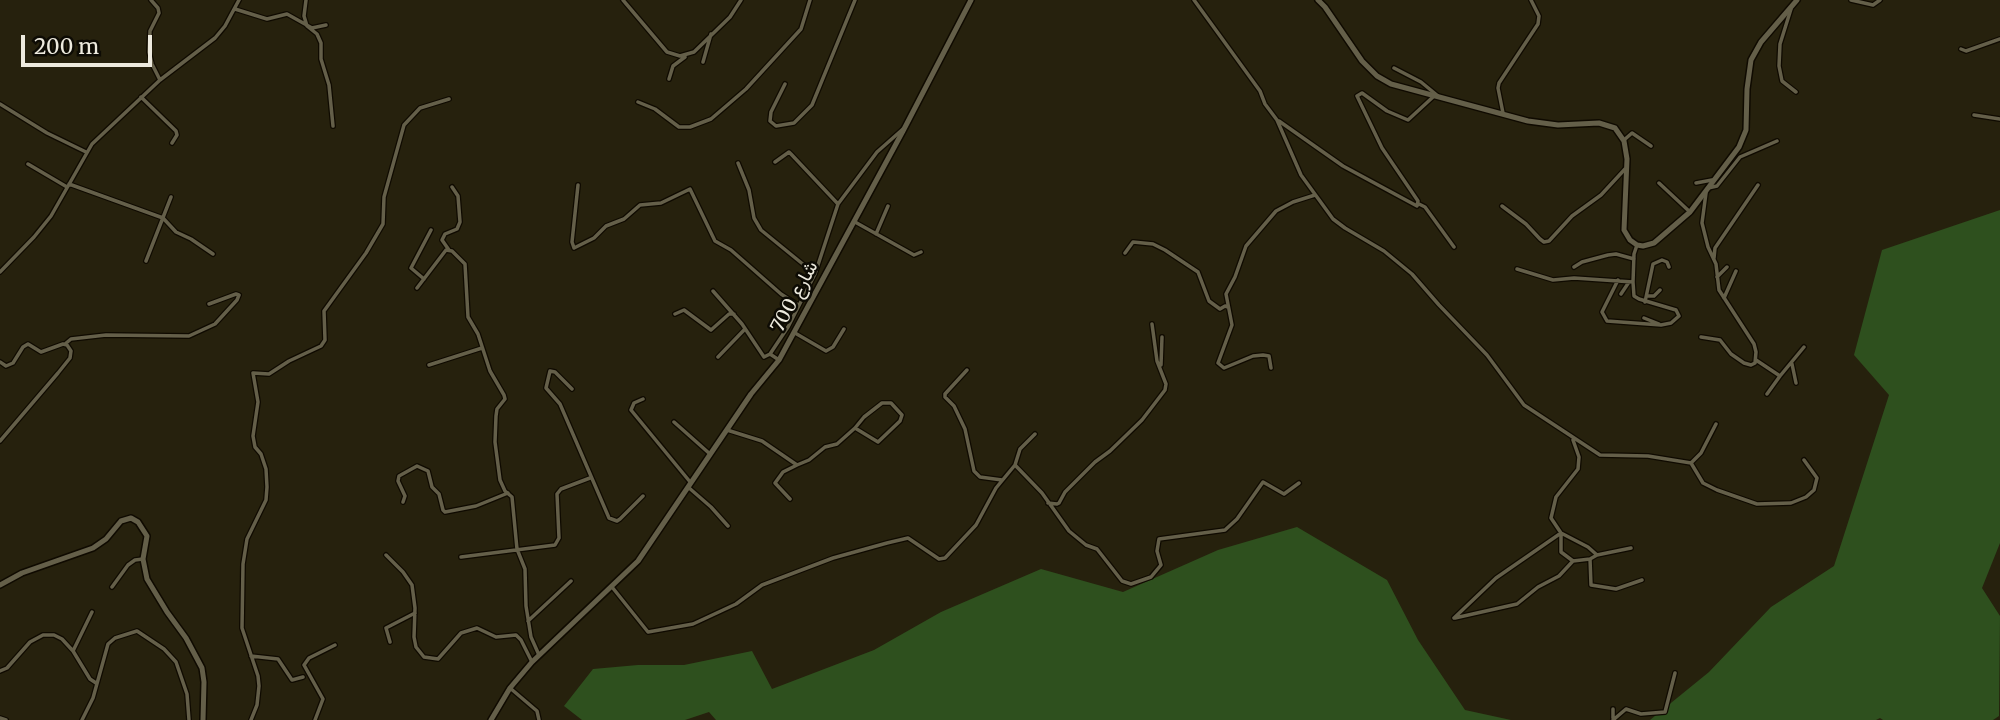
<!DOCTYPE html>
<html>
<head>
<meta charset="utf-8">
<style>
	body { margin:0 }
	#map { position:relative; width:2000px; height:720px; overflow:hidden; background:#26210d; font-family:Merriweather,serif }
	canvas { display:block }
	.scale { position:absolute; left:21px; top:35px; width:131px; height:32px; box-sizing:border-box; border:4px solid #edeade; border-top:0; padding-left:9px; font-size:21px; line-height:24px; white-space:nowrap; color:#edeade; -webkit-text-stroke:5px #0d0b04; paint-order:stroke }
</style>
</head>
<body>
<div id="map">
<canvas width="2000" height="720"></canvas>
<div class="scale">200 m</div>
</div>
<script>
const context = document.querySelector('canvas').getContext('2d');
context.lineJoin = 'round';
function fill(path, color) { context.fillStyle = color; context.fill(path, 'evenodd'); }
const shape = rows => new Path2D(rows.map(r => 'M' + r).join(''));
function trace(path, color, width, dash) { context.strokeStyle = color; context.lineWidth = width; context.lineCap = dash ? 'butt' : 'round'; context.setLineDash(dash || []); context.stroke(path); }
function label(font, color, halo, rows, align = 'center') {
  context.font = font + ' Merriweather,Vazirmatn,serif'; context.lineWidth = 5; context.setLineDash([]); context.textBaseline = 'middle'; context.strokeStyle = halo; context.fillStyle = color; for (const [text, x, y, turn = 0] of rows) {
    context.save(); context.translate(x, y); context.rotate((+turn || 0) * Math.PI / 180); context.textAlign = isNaN(turn) ? turn : align; if (halo) context.strokeText(text, 0, 0); context.fillText(text, 0, 0); context.restore();
  }
}
fill(shape([
	[2000,210,2000,543,1982,588,2000,616,1999,716,1993,720,1883,720,1880,718,1876,720,1650,720,1709,672,1771,607,1834,566,1889,395,1854,355,1882,250],
	[1297,527,1387,580,1418,640,1465,710,1511,720,716,720,709,712,685,720,582,720,564,706,593,669,638,665,684,665,752,651,772,689,874,650,941,612,1041,569,1123,592,1218,550]
]), '#2e501e');
const street = shape([
	[151,0,158,8,159,13,150,31,149,52,152,64,160,80],
	[306,0,304,16,307,26,317,34,321,43,321,59,329,85,333,126],
	[623,0,667,52,680,56,694,52,730,17,741,0],
	[1194,0,1260,91,1265,104,1277,120,1301,175,1333,219,1345,228,1384,251,1412,274,1439,305,1487,355,1524,405,1600,455,1648,456,1691,463,1703,483,1717,490,1757,504,1791,503,1806,497,1814,490,1817,478,1804,460],
	[1851,0,1873,5,1880,0],
	[235,9,267,19,287,14,312,28,326,25],
	[1791,9,1780,44,1779,66,1782,81,1796,92],
	[1961,49,1966,51,2000,39],
	[703,62,711,34],
	[1394,68,1421,82,1438,96],
	[669,79,673,66,685,57],
	[785,84,771,112,770,121,776,126,794,123,812,105,855,0],
	[141,97,176,131,177,135,172,143],
	[638,102,655,109,679,127,690,127,711,119,746,89,801,29,810,0],
	[0,104,47,133,86,152],
	[1503,113,1498,88,1499,83,1538,24,1539,16,1531,0],
	[1974,115,2000,119],
	[1279,121,1343,166,1417,206,1418,201,1382,148,1357,96,1362,93,1387,111,1408,120,1433,97],
	[1624,140,1632,133,1651,146],
	[775,162,789,152,791,154,838,204],
	[738,163,749,190,754,218,761,230,815,274],
	[28,164,67,187],
	[1659,183,1690,212],
	[1696,183,1712,180],
	[69,184,163,218,176,232,191,239,213,254],
	[578,185,572,242,574,248,594,238,606,226,624,219,640,205,661,203,690,189,715,241,731,250,781,294,798,305],
	[1708,188,1717,186,1740,157,1777,141],
	[1419,204,1425,207,1454,247],
	[1502,206,1526,224,1540,239,1544,242,1549,241,1572,216,1601,195,1625,169],
	[855,222,914,255,921,252],
	[876,234,888,206],
	[449,250,442,240,445,234,457,229,460,222,458,196,452,187],
	[1125,253,1133,242,1153,244,1165,250,1198,272,1209,301,1220,309,1225,306,1228,307],
	[1714,258,1715,248,1758,185],
	[146,261,171,197],
	[1574,267,1582,262,1608,255,1616,254,1634,259],
	[1517,269,1553,280,1574,278,1633,282,1634,254,1637,245],
	[0,272,34,237,51,216,92,144,160,80,215,38,225,26,239,0],
	[1717,277,1727,267],
	[424,279,411,268,431,230],
	[1618,280,1602,312,1607,321,1661,325,1671,323,1679,316,1676,310,1639,299,1634,296,1633,282],
	[417,288,446,250,452,251,465,264,468,317,478,334,490,371,504,395,505,399,497,409,496,416,495,442,500,480,505,491,512,497,517,549,525,569,526,606,531,637,539,655],
	[713,291,742,324,764,357,770,354],
	[1621,294,1629,282],
	[1647,296,1654,296,1660,290],
	[1724,298,1736,271],
	[1645,302,1653,264,1662,260,1667,262,1669,267],
	[675,314,684,310,711,330,729,314,734,314],
	[1644,318,1659,324],
	[795,333,826,351,833,347,844,329],
	[1701,337,1720,340,1731,354,1744,363,1751,365,1755,363,1756,352,1754,344,1719,290,1716,264,1708,247,1702,223,1706,193],
	[65,344,71,339,106,335,189,336,215,324,237,300,239,295,236,294,209,304],
	[718,357,745,329],
	[779,360,770,354,788,327,815,274,838,204,877,152,903,129],
	[1756,360,1780,376,1804,347],
	[0,362,6,366,13,363,23,347,28,344,41,352,63,344,67,345,71,351,70,358,58,373,0,441],
	[1792,364,1796,383],
	[429,365,482,348],
	[1161,365,1162,337],
	[1271,368,1269,356,1263,355,1253,356,1224,368,1218,363,1232,325,1226,294,1235,277,1246,246,1276,211,1293,202,1315,195],
	[967,370,945,394,945,397,954,406,965,429,974,471,980,477,1002,480],
	[572,389,555,372,550,371,546,388,560,404,609,518,617,521,620,519,643,496],
	[1767,394,1780,376],
	[643,399,634,403,631,410,691,483],
	[674,422,710,454],
	[727,430,762,441,797,465,809,460,825,447,837,444,855,428,864,417,882,403,891,403,902,415,900,421,878,442,855,428],
	[1691,463,1701,453,1716,424],
	[1015,465,1042,493,1069,531,1086,545,1097,549,1122,581,1131,584,1151,577,1161,565,1157,551,1159,539,1225,530,1237,519,1263,482,1284,494,1299,483],
	[688,487,711,507,728,526],
	[790,499,775,483,783,472,797,465],
	[403,502,405,496,398,481,399,476,417,466,428,471,432,487,439,494,443,510,445,512,476,506,508,493],
	[1048,503,1057,504,1059,503,1065,492,1095,462,1110,451,1142,420,1165,390,1166,384,1157,361,1152,324],
	[1561,533,1561,552,1573,561,1590,559,1597,555,1588,547,1561,533,1551,518,1556,497,1578,469,1579,457,1573,440],
	[386,555,403,572,412,585,415,608,414,637,416,647,424,657,438,659,461,633,477,628,496,637,516,635,521,640,532,662],
	[1597,555,1631,548],
	[461,557,555,545,559,538,557,494,561,489,590,478],
	[1590,559,1591,585,1616,589,1642,580],
	[112,587,128,565,135,560,143,559],
	[612,587,648,632,693,624,736,604,762,585,833,558,887,543,908,538,939,559,945,558,976,525,996,488,1015,465,1020,449,1035,434],
	[1454,618,1496,578,1561,533],
	[1455,618,1517,604,1538,587,1559,576,1573,561],
	[528,621,571,581],
	[390,642,386,628,415,613],
	[73,651,92,612],
	[251,656,278,659,292,680,303,677],
	[0,671,7,668,30,642,43,635,54,635,62,639,73,651,90,679,96,683],
	[510,688,537,711,539,720],
	[1613,709,1613,718],
	[0,718,6,720],
	[82,720,93,698,108,644,115,638,137,631,164,649,176,662,187,694,189,720],
	[251,720,257,705,259,686,258,676,242,628,243,564,247,539,266,500,267,487,266,469,261,454,255,447,253,436,258,402,253,373,269,374,289,361,321,346,325,340,324,311,366,253,383,224,384,197,404,125,420,108,449,99],
	[315,720,323,699,304,665,309,658,335,645],
	[1613,720,1626,709,1641,714,1665,712,1675,673]
]);
const secondary = shape([
	[1318,0,1325,7,1362,61,1377,76,1391,84,1528,121,1558,125,1599,123,1615,128,1624,141,1627,159,1624,230,1630,240,1637,245,1643,246,1654,243,1690,212,1739,147,1746,130,1747,89,1751,60,1761,42,1797,0],
	[0,585,22,573,93,548,106,539,121,521,131,518,138,522,147,536,143,559,147,579,167,612,186,638,202,668,204,682,203,720],
	[491,720,510,688,532,662,638,561,751,394,779,360,903,131,971,0]
]);
trace(street, '#0f0a00', 6);
trace(secondary, '#0f0a00', 8);
trace(street, '#645f49', 3.5);
trace(secondary, '#645f49', 5);
label('19px', '#edeade', '#0d0b04', [
	["شارع 700",795,297,-62]
]);
</script>
</body>
</html>
